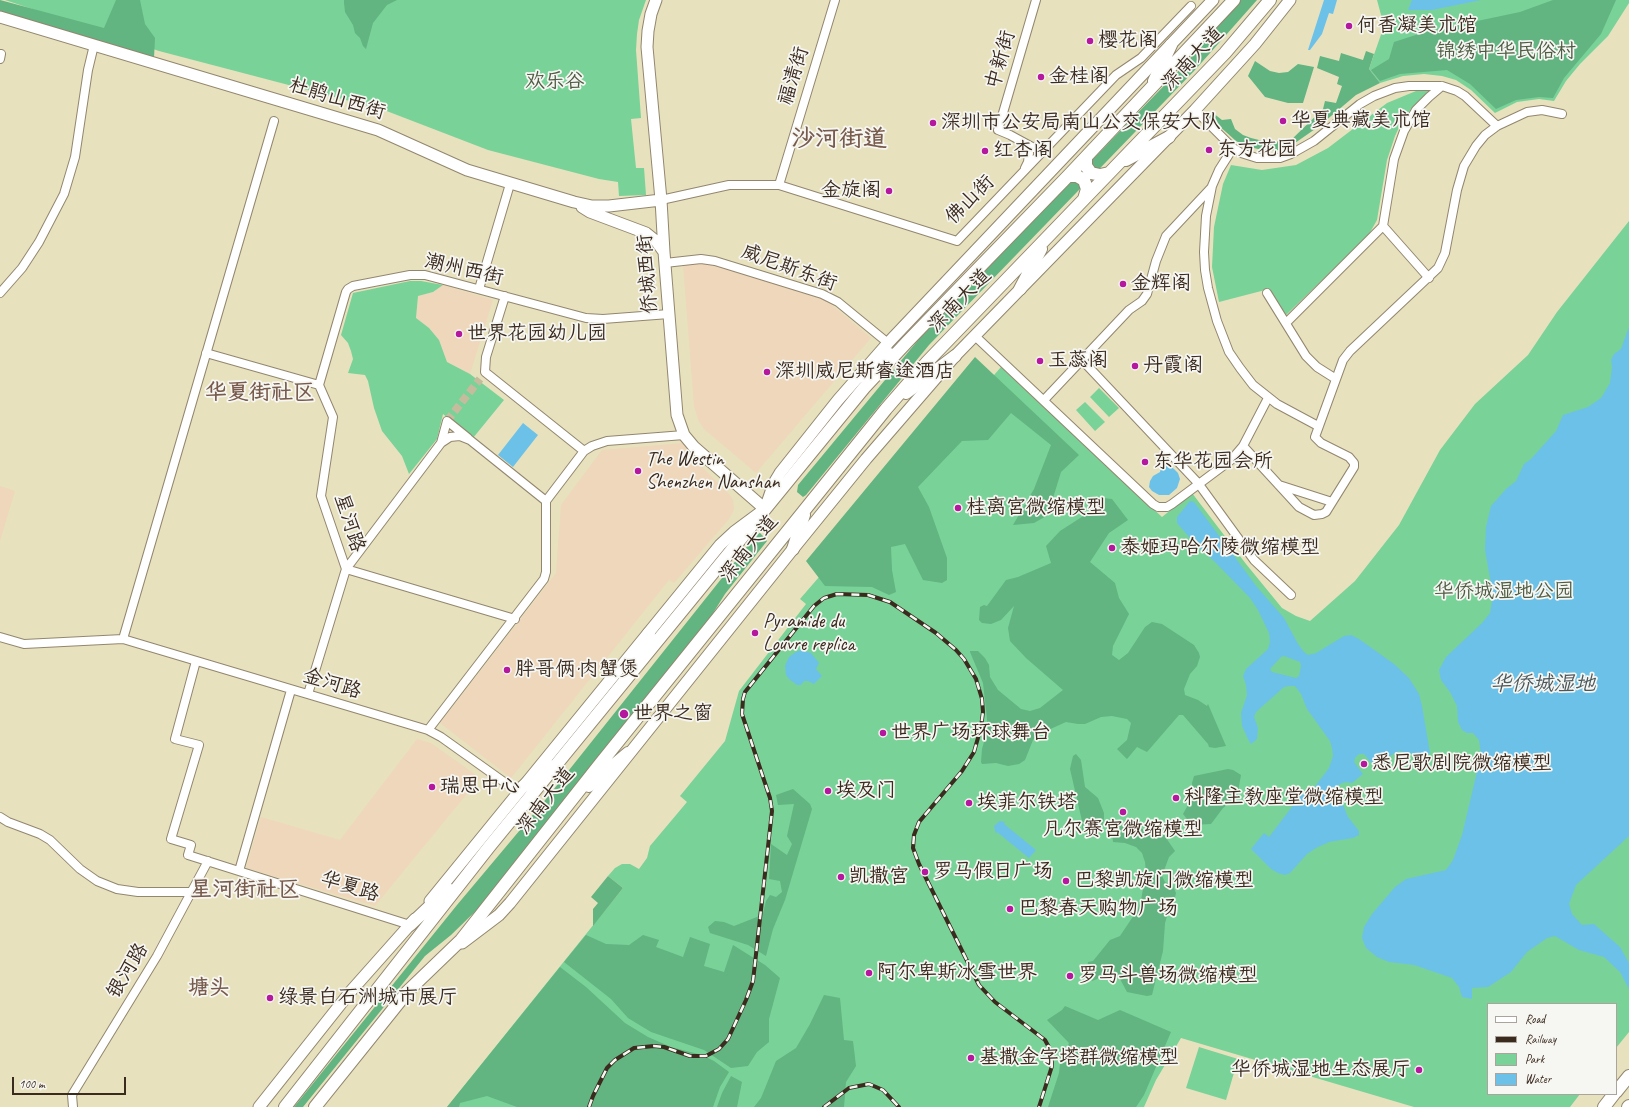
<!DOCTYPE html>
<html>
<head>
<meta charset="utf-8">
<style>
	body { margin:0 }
	#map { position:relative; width:1629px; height:1107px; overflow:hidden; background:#e8e1be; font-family:Caveat,sans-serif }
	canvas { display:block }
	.legend { position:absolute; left:1487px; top:1003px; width:130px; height:92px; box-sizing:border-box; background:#f6f6f2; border:1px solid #aba49d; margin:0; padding:5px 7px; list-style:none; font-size:12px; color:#3b2a1e }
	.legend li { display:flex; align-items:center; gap:8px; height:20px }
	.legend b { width:20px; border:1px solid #aba49d }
	.scale { position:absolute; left:12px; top:1077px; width:114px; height:18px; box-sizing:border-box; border:2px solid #3b2a1e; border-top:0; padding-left:5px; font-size:12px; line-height:14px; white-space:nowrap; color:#3b2a1e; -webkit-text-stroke:3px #f6f6f2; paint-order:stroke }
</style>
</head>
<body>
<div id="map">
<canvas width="1629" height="1107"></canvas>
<ul class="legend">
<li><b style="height:5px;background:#fff"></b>Road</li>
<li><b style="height:5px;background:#3b2a1e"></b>Railway</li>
<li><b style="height:11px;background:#79d298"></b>Park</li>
<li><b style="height:11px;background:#6cc1e9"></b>Water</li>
</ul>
<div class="scale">100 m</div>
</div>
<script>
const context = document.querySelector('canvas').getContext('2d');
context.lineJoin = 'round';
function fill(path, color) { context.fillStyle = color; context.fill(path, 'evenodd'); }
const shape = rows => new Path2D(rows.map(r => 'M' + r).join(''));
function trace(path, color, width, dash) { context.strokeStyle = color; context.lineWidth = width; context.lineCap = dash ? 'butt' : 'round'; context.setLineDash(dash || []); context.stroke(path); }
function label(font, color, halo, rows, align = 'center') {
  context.font = font + ' Caveat,"LXGW WenKai TC",sans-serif'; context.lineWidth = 3.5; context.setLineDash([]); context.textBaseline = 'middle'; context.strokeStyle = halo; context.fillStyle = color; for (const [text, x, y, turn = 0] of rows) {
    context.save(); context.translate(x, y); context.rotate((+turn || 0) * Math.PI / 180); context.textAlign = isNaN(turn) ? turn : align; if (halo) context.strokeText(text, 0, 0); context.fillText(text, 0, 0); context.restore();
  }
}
fill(shape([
	[705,261,816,295,832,305,871,338,756,473,704,429,698,420,694,406,683,264],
	[443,285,493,300,470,374,447,362,439,340,416,318,418,296,433,292],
	[683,443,704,469,730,495,733,500,734,509,732,514,729,519,674,583,669,580,511,778,440,723,556,573,561,505,602,450],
	[0,486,15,491,0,541],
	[417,739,431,743,480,778,375,906,246,868,261,817,340,840]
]), '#eed7bb');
fill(shape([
	[5,0,646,0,639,20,637,34,636,50,641,118,631,119,636,168,644,168,646,195,619,196,618,182,599,179,488,150,384,110,159,51],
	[1377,0,1629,0,1629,3,1608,36,1580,64,1566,81,1554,101,1539,99,1517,102,1495,113,1471,90,1456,80,1442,76,1424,74,1403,76,1380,83,1369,69,1384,26],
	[1416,91,1429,91,1411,109,1402,121,1395,136,1387,160,1377,220,1368,236,1286,315,1269,289,1219,302,1212,267,1214,227,1223,184,1231,165,1262,170,1296,165,1328,148,1387,103],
	[1629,221,1629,1032,1616,1048,1616,1004,1488,1004,1488,1094,1580,1094,1570,1107,1414,1107,1181,1038,1156,1080,1144,1107,447,1107,623,888,608,876,615,868,622,864,630,864,639,869,647,858,650,846,687,802,680,796,725,741,739,691,806,604,800,599,1001,367,1162,517,1192,493,1246,564,1282,608,1296,616,1310,621,1355,581,1399,525,1440,450,1475,404,1528,355,1557,312],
	[410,281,421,281,443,285,433,292,418,296,416,318,429,328,439,340,447,362,470,374,504,400,473,438,443,414,437,439,409,474,402,456,382,431,374,408,368,381,365,375,348,373,353,359,351,351,348,343,341,335,353,293],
	[1099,388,1119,408,1109,417,1090,397],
	[1085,402,1105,422,1095,431,1076,410],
	[1199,1047,1238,1059,1226,1100,1186,1088]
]), '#79d298');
fill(shape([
	[0,0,104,28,116,0,140,0,145,24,155,38,154,58,0,13],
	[344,0,397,0,387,5,373,23,366,49,363,46,360,38,355,33,353,25,345,12,344,3],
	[1241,0,1257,0,1195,70,929,345,806,495,803,497,797,492,798,485,919,339,1185,64],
	[1553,0,1616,0,1601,34,1564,78,1553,98,1539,97,1516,100,1496,109,1470,84,1447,70,1400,74,1380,81,1371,70,1389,59,1394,42,1425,32,1520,12],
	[1366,51,1374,54,1369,69,1380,83,1356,95,1318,127,1295,143,1279,150,1266,151,1246,146,1236,141,1207,115,1213,113,1222,120,1231,119,1235,129,1243,135,1251,138,1267,142,1290,141,1323,109,1325,101,1336,103,1342,86,1337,84,1339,77,1317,68,1320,56,1339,61,1341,53,1363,60],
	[1255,61,1270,71,1279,73,1288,72,1298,64,1314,67,1303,103,1288,103,1265,97,1248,76],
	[975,357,1079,455,1061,472,1053,498,1055,511,1034,523,1013,525,1034,489,1051,445,1011,413,988,440,962,441,918,487,929,507,947,558,947,580,942,583,923,580,905,544,891,547,892,570,896,592,889,595,872,587,825,586,806,561],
	[1103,498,1112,499,1128,520,1109,533,1090,562,1115,583,1119,598,1129,614,1113,646,1112,655,1119,660,1128,653,1145,627,1152,622,1162,624,1194,645,1199,653,1200,657,1197,666,1190,674,1184,689,1185,695,1198,700,1207,706,1208,704,1226,746,1215,748,1209,747,1208,744,1183,715,1179,715,1147,752,1137,747,1127,759,1117,749,1127,740,1131,723,1127,719,1112,716,1101,717,1085,724,1078,724,1066,722,1037,735,1033,740,1025,760,1019,764,1008,766,996,763,982,764,981,762,982,749,988,728,983,683,970,652,970,651,978,651,985,658,989,665,990,677,998,690,1021,709,1030,711,1040,708,1063,690,1026,658,1010,641,1008,628,1014,606,1001,620,991,624,982,623,979,620,980,607,984,605,987,606,1006,580,1018,577,1051,563,1046,546,1060,531,1088,513],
	[760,533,766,539,767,541,725,594,705,626,487,900,451,935,425,956,303,1107,294,1107,457,905,546,799,757,534],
	[1076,754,1081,760,1085,787,1098,798,1104,813,1104,819,1101,830,1091,837,1082,833,1082,821,1070,769,1073,756],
	[1228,769,1233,770,1241,775,1237,797,1223,808,1211,824,1192,825,1183,814,1193,796,1192,783,1194,776],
	[793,789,810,804,812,809,785,900,773,929,766,956,748,945,710,933,708,927,715,921,724,922,734,926,757,917,763,913,766,901,770,895,776,897,782,892,780,881,769,879,771,844,787,855,792,844,787,836,794,804,778,805,776,795],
	[1153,821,1155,828,1164,835,1175,851,1169,857,1162,876,1165,882,1173,886,1176,893,1173,906,1168,913,1165,923,1163,951,1152,995,1147,996,1127,992,1119,977,1106,972,1097,979,1092,981,1087,971,1088,962,1093,961,1110,940,1120,936,1138,909,1141,900,1146,872,1145,862,1142,853,1136,847,1125,843,1113,842,1112,833,1114,826,1118,825,1143,829],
	[608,876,623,888,593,926,593,909,598,903,591,897],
	[586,935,606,944,629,945,643,935,659,940,656,947,683,957,690,937,710,944,704,966,724,972,733,945,765,965,780,978,769,1019,769,1042,757,1052,748,1066,731,1068,704,1050,651,1032,628,1018,611,999,564,962],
	[560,967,586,987,625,1023,648,1037,671,1047,702,1055,714,1061,729,1072,720,1087,713,1107,517,1107,487,1096,460,1103,459,1107,447,1107],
	[824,995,840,998,844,1040,853,1041,856,1066,846,1082,844,1107,754,1107,761,1098,776,1061,796,1048,810,1024],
	[1065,1006,1098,1020,1120,1010,1171,1032,1144,1095,1136,1107,1048,1107,1059,1073,1060,1064,1069,1043,1047,1020,1062,1010],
	[731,1076,742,1082,737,1107,717,1107,722,1093]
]), '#62b480');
fill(shape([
	[1324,0,1337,0,1333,14,1329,13,1322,34,1310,50,1308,50],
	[1412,0,1481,0,1432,10,1408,10],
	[1629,327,1629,836,1576,885,1569,904,1572,914,1582,925,1594,924,1620,947,1629,963,1629,989,1620,972,1604,957,1579,950,1555,936,1547,938,1527,952,1511,972,1488,987,1472,988,1472,999,1462,997,1459,987,1452,978,1414,965,1389,962,1377,957,1366,948,1362,938,1364,927,1372,914,1395,887,1406,879,1446,870,1453,860,1462,835,1481,755,1479,740,1473,733,1467,733,1462,730,1458,722,1457,706,1450,692,1441,680,1439,670,1446,657,1482,623,1490,613,1493,595,1485,550,1486,527,1491,506,1506,489,1516,481,1524,464,1531,459,1556,431,1563,415,1588,407,1601,398,1610,383,1612,367,1611,360,1614,354,1621,349],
	[523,423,538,435,513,467,498,455],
	[1162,463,1167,463,1174,469,1178,473,1180,479,1177,488,1169,495,1159,495,1152,491,1149,487,1150,481,1153,476,1160,472],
	[1190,501,1194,502,1257,587,1284,618,1298,644,1304,652,1308,655,1316,653,1344,636,1351,635,1359,639,1394,664,1409,678,1419,694,1422,706,1430,753,1427,756,1419,755,1399,751,1373,765,1364,754,1359,754,1355,758,1354,762,1363,774,1352,783,1346,782,1340,784,1335,790,1334,795,1337,799,1342,802,1348,817,1359,831,1359,835,1353,838,1329,842,1316,848,1307,854,1290,873,1285,875,1278,873,1271,869,1251,849,1264,833,1269,837,1301,795,1310,793,1329,768,1333,756,1332,748,1330,741,1307,709,1301,694,1295,686,1290,686,1284,687,1256,712,1254,717,1258,728,1257,739,1251,744,1248,739,1242,726,1241,713,1247,695,1246,685,1243,676,1246,669,1268,649,1270,642,1269,633,1258,610,1250,598,1215,562,1196,545,1177,523,1177,517],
	[1284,656,1300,662,1301,666,1299,676,1296,678,1272,672,1270,669,1281,657],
	[801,650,811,653,819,663,816,669,822,676,814,684,808,681,804,681,801,685,797,685,789,679,786,675,785,666,789,657,796,652],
	[1000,821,1005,822,1004,824,1036,850,1029,858,997,832,996,834,994,826]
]), '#6cc1e9');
trace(shape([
	[447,421,480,379]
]), '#c5bc9e', 8, [8, 4]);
const street = shape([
	[1036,0,998,130,1010,135,1034,148,1041,149,1046,146],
	[0,59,1,54],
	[1195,110,1233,148,1241,153,1257,158,1280,158,1291,154,1314,141,1360,104,1374,96,1395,88,1409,86,1442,86,1457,91,1465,96,1497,126],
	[1233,148,1219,170,1212,186,1206,216,1204,252,1205,270,1208,288,1217,321,1229,352,1240,368,1253,385,1277,404,1318,426],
	[1025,168,1028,162,1029,153,1027,146],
	[779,185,835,0],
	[661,200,729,185,779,185,957,241,1116,75,1141,58,1191,6],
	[1383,226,1429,278],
	[665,263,701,259,715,261,822,294,838,302,888,343],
	[479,289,510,184],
	[0,293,22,268,39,242,64,194,75,157,88,70,94,45],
	[1267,293,1306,356,1317,367,1336,379],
	[505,296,486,357,485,372,584,451],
	[1286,323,1383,226,1394,159,1404,131,1416,110,1429,97,1442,86],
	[975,336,1153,504,1158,507,1167,507,1172,504,1231,460,1243,446,1268,398],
	[206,353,319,385],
	[1082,360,1198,483,1254,560,1291,595],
	[319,385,346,292,348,289,353,286,410,275,425,275,586,318,603,319,669,314],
	[1044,400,1129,310,1142,301,1147,294,1156,261,1166,236,1211,188],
	[441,443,447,421,468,438],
	[1243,446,1299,507,1314,515,1322,514,1326,512,1354,467,1354,463,1349,457,1321,443,1315,437,1343,360,1350,351,1438,268,1445,253,1457,190,1464,166,1476,146,1485,135,1497,126,1527,112,1542,110,1562,114],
	[1279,485,1332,502],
	[515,619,346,569,441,443,450,437,460,436,470,440,546,501],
	[0,637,24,644,123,639,428,730,441,737,518,792],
	[123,639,274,121],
	[196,661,175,739,199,745,171,839,191,845,188,855,410,925],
	[308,694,346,569,321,496,333,417,319,385],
	[428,730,544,579,546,572,546,501,584,451,592,446,607,441,684,435],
	[0,817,8,822,40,834,50,840,80,869,97,881,117,889,138,892,191,892],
	[239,871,291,690],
	[73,1107,72,1095,157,956,208,861]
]);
const secondary = shape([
	[656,0,651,14,648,31,647,47,661,200,664,252,677,415,684,435,694,447,765,509],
	[0,17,378,130,467,170,574,202,592,206,609,206,661,200],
	[582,207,590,212,646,233,656,241,664,252],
	[430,901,720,545,734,532,765,509,774,483,780,473,838,400,888,343,1213,0],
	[462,943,499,915,510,903,793,549,866,459,955,356,1195,110,1255,44,1290,0],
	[259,1107,351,991,415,919]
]);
const primary = shape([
	[1154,81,1171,45],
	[1086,158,1086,166,1091,173,1100,175,1109,173],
	[1126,160,1169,137],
	[1068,176,1077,176,1084,180,1087,189,1084,199],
	[1020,289,1041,249],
	[858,377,868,368,890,354],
	[906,393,955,356],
	[793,549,804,515],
	[631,663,649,633],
	[589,786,628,753],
	[519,790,548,765],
	[410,925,448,889],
	[1616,1092,1629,1076],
	[285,1107,489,847,864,388,907,342,1068,176,1234,0],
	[315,1107,408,991,461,940,600,764,886,409,927,362,1225,53,1270,0],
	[1604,1107,1614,1094],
	[1628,1107,1629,1106]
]);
trace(street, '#92866e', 10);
trace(secondary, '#92866e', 13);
trace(primary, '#92866e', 14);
trace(street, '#fff', 8);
trace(secondary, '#fff', 11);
trace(primary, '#fff', 12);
const rail = shape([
	[589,1107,593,1096,607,1068,615,1060,634,1048,654,1046,664,1047,690,1056,706,1056,719,1049,728,1039,746,1000,753,981,772,811,770,798,742,714,743,699,745,692,814,606,824,598,837,594,868,595,890,602,936,633,956,650,964,659,976,679,982,699,983,712,981,727,974,752,962,771,919,822,914,835,913,848,919,864,979,985,995,1002,1045,1040,1051,1051,1052,1066,1039,1107],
	[824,1107,849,1088,869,1084,883,1090,899,1107]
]);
trace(rail, '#3b2a1e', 4);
trace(rail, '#f6f6f2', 2.5, [8]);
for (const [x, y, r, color] of [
	[1349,26,4,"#b5179e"],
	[1090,41,4,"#b5179e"],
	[1041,77,4,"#b5179e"],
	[1283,121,4,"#b5179e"],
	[933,123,4,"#b5179e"],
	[1209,150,4,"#b5179e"],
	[985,151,4,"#b5179e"],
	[889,191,4,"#b5179e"],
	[1123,284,4,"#b5179e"],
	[459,334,4,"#b5179e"],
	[1040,361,4,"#b5179e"],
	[1135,366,4,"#b5179e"],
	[767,372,4,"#b5179e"],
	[1145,462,4,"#b5179e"],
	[638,471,4,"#b5179e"],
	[958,508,4,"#b5179e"],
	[1112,548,4,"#b5179e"],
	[755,633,4,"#b5179e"],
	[507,670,4,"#b5179e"],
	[624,714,5,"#b5179e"],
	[883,733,4,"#b5179e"],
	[1364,764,4,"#b5179e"],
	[432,787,4,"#b5179e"],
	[828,791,4,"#b5179e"],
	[1176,798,4,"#b5179e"],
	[969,803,4,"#b5179e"],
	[1123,812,4,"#b5179e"],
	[925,872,4,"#b5179e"],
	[841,877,4,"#b5179e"],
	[1066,881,4,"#b5179e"],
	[1010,909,4,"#b5179e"],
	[869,973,4,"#b5179e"],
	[1070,976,4,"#b5179e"],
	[270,998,4,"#b5179e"],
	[971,1058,4,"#b5179e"],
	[1419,1070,4,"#b5179e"]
]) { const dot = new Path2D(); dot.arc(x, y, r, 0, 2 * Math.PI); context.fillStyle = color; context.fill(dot); trace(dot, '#f6f6f2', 1.5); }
label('20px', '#3b2a1e', '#f6f6f2', [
	["何香凝美术馆",1357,26],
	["樱花阁",1098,41],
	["金桂阁",1049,77],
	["华夏典藏美术馆",1291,121],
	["深圳市公安局南山公交保安大队",941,123],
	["东方花园",1217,150],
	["红杏阁",993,151],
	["金旋阁",881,191,"right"],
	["金辉阁",1131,284],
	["世界花园幼儿园",467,334],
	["玉蕊阁",1048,361],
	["丹霞阁",1143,366],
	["深圳威尼斯睿途酒店",775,372],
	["The Westin",646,460],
	["Shenzhen Nanshan",646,483],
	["东华花园会所",1153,462],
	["桂离宫微缩模型",966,508],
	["泰姬玛哈尔陵微缩模型",1120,548],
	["Pyramide du",763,622],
	["Louvre replica",763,645],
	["胖哥俩·肉蟹煲",515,670],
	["世界之窗",633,714],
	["世界广场环球舞台",891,733],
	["悉尼歌剧院微缩模型",1372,764],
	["瑞思中心",440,787],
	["埃及门",836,791],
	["科隆主教座堂微缩模型",1184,798],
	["埃菲尔铁塔",977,803],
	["凡尔赛宫微缩模型",1123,830,"center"],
	["罗马假日广场",933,872],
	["凯撒宫",849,877],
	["巴黎凯旋门微缩模型",1074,881],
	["巴黎春天购物广场",1018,909],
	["阿尔卑斯冰雪世界",877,973],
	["罗马斗兽场微缩模型",1078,976],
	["绿景白石洲城市展厅",278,998],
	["基撒金字塔群微缩模型",979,1058],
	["华侨城湿地生态展厅",1411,1070,"right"]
], 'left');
label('20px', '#4e5c43', '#f6f6f2', [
	["锦绣中华民俗村",1506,52],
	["欢乐谷",555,82],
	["华侨城湿地公园",1504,592]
]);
label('20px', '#3b2a1e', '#f6f6f2', [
	["深南大道",1193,59,-47],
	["中新街",1001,60,-74],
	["福清街",794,76,-73],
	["杜鹃山西街",337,99,17],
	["佛山街",970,200,-45],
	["威尼斯东街",789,268,20],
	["潮州西街",464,270,13],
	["侨城西街",648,274,-94],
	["深南大道",960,301,-46],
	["星河路",349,523,72],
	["深南大道",749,549,-51],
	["金河路",332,684,17],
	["深南大道",546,801,-52],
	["华夏路",350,887,17],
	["银河路",128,971,-59]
]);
label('italic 21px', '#4a575b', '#f6f6f2', [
	["华侨城湿地",1543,684]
]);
label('bold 21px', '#785b4c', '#f6f6f2', [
	["塘头",209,988]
]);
label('bold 22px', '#785b4c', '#f6f6f2', [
	["华夏街社区",260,393],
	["星河街社区",245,890]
]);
label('bold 24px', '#785b4c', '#f6f6f2', [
	["沙河街道",839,140]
]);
</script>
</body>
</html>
